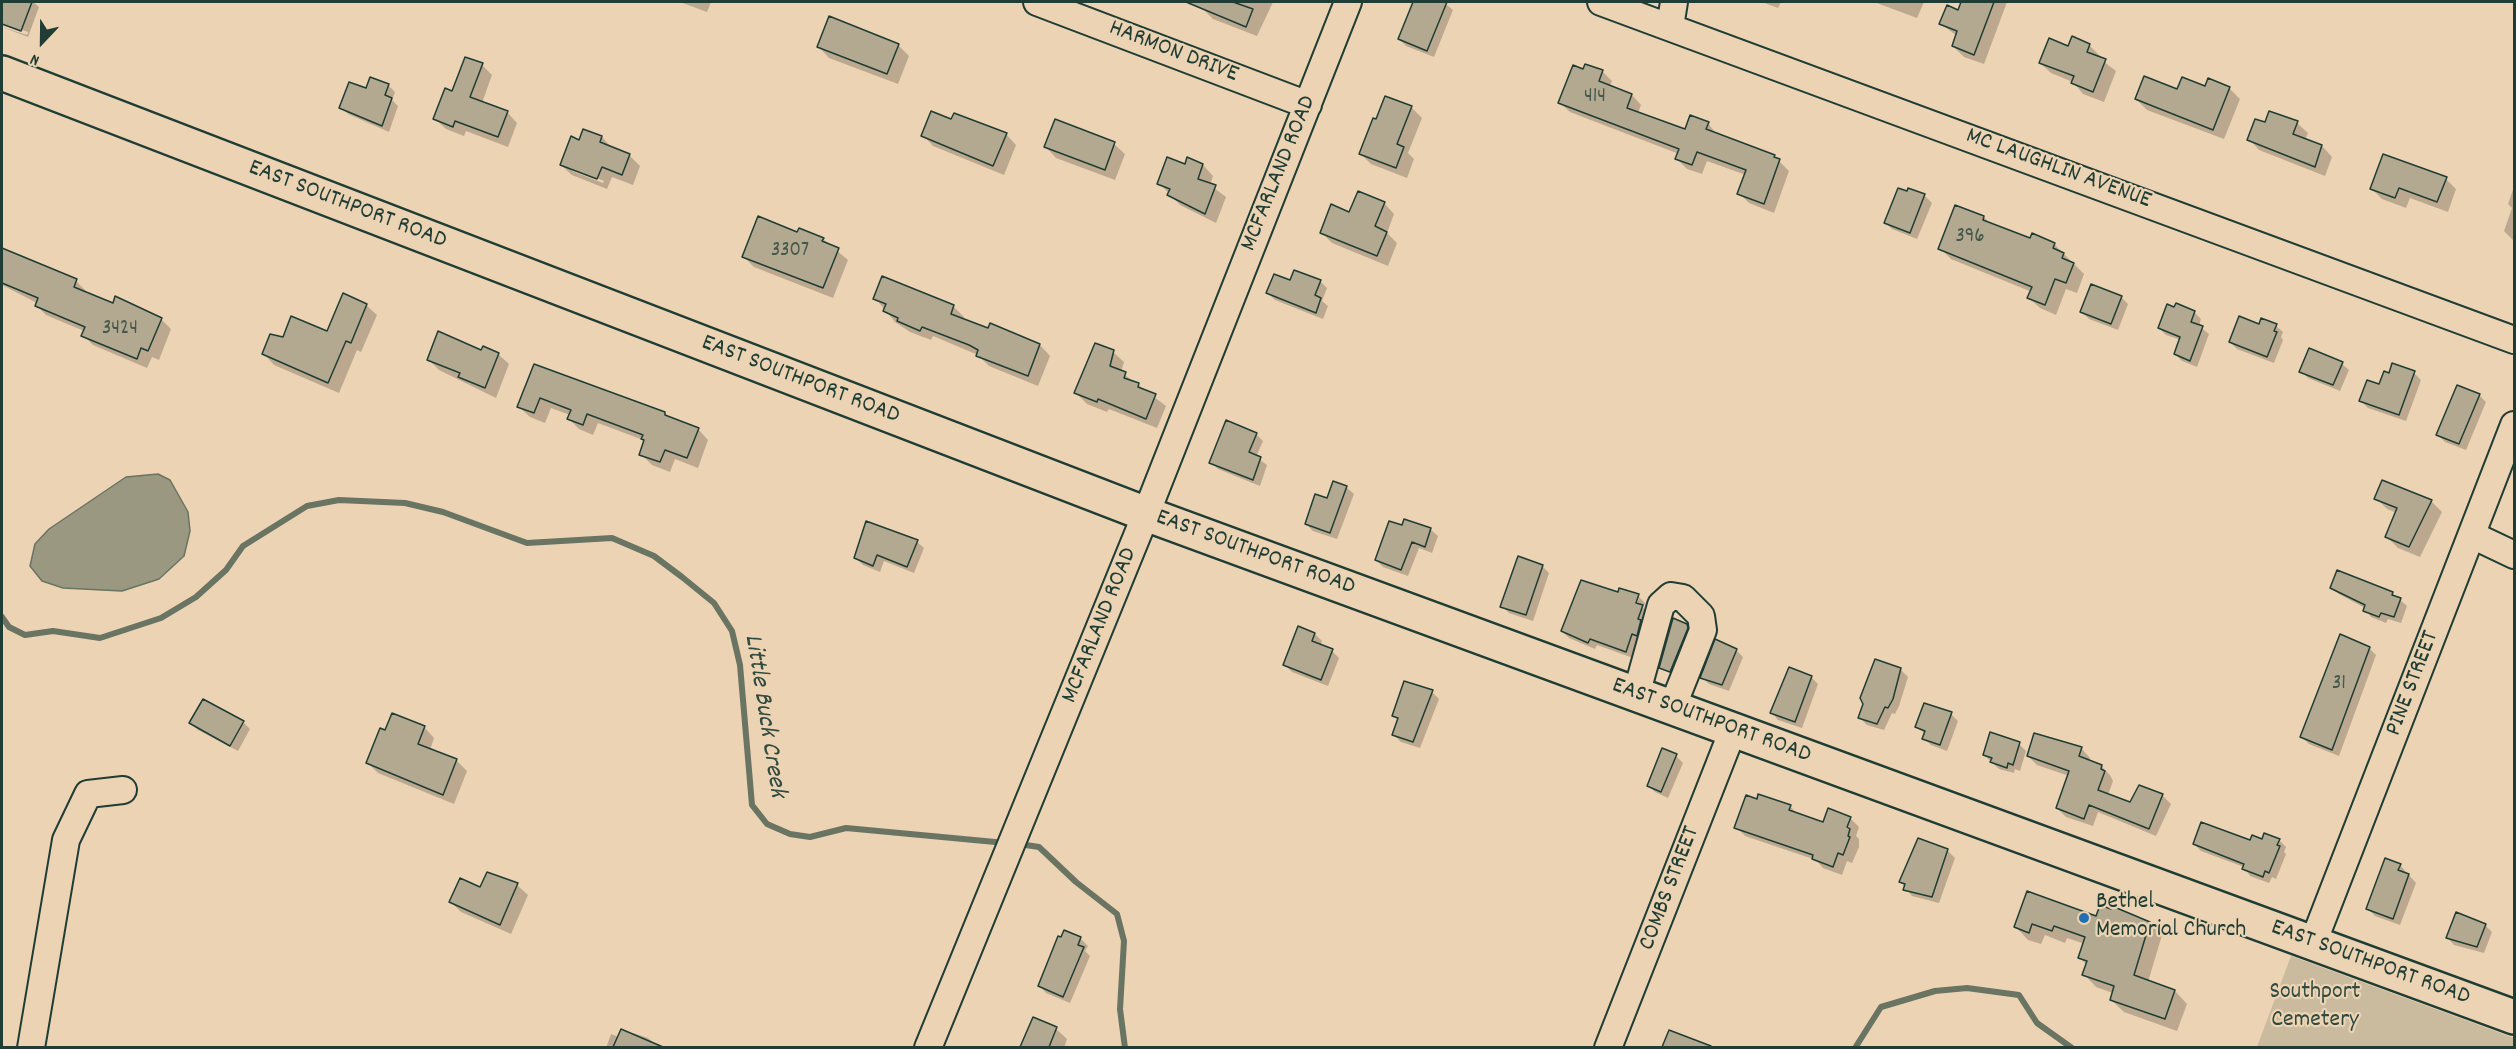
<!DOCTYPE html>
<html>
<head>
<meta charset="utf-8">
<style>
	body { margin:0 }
	#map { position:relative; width:2516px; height:1049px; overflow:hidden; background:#ebd3b3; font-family:Dekko,sans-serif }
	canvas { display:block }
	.frame { position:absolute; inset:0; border:3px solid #1f3d34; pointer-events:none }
	.north { position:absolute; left:12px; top:12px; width:60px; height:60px; -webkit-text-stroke:4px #ebd3b3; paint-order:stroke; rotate:202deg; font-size:16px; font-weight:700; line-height:24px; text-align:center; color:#1f3d34 }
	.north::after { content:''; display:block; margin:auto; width:21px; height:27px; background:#1f3d34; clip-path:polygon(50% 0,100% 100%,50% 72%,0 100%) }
</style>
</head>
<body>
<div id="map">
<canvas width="2516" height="1049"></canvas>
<div class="frame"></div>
<div class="north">N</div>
</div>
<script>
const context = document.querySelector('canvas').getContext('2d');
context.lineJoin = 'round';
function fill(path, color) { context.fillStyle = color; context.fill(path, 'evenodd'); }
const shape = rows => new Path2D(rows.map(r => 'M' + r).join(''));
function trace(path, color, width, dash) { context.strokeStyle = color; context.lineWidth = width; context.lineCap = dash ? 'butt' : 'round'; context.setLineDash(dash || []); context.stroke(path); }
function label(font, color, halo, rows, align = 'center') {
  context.font = font + ' Dekko,sans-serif'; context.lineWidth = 4.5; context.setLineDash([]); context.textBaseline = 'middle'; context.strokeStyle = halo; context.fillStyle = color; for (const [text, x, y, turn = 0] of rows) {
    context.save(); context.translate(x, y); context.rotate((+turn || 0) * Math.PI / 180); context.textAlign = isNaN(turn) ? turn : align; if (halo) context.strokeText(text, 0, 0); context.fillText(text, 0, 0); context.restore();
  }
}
fill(shape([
	[2291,956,2514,1038,2514,1047,2257,1047]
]), '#caba9e');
const water = shape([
	[158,474,170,480,188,512,190,531,184,556,159,579,122,591,63,588,42,581,30,566,35,544,49,529,126,477,158,474]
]);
fill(water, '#9a9881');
trace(water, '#697462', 1.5);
fill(shape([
	[2,2,33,2,39,7,28,37,2,27,27,35,28,32,2,22],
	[680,2,711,2,707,12],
	[1205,2,1273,2,1257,36,1213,19,1202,8],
	[1414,2,1443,2,1453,10,1434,57,1406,46,1399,39],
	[1762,2,1781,2,1778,8],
	[1874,2,1924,2,1917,18],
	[1963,2,2007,2,1984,64,1964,57,1953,46,1957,36,1941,24,1958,12],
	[898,45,909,56,898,84,829,58,819,47],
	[2089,45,2100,56,2099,58,2116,71,2104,102,2083,94,2073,82,2051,73,2040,63,2069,47],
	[482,65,492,75,482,103,507,112,517,123,508,147,466,131,464,136,446,129,435,119,453,93],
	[1584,71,1602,71,1612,81,1610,86,1632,95,1641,105,1638,113,1686,131,1708,123,1717,135,1774,156,1789,171,1774,213,1749,203,1739,193,1746,175,1707,161,1702,174,1687,169,1677,159,1679,154,1570,112,1560,103],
	[388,85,395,92,392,100,398,106,389,132,348,114,341,107,367,90],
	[2229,88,2240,99,2224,139,2147,110,2136,99,2178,91],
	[1411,107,1422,118,1408,153,1414,159,1407,178,1371,164,1360,153,1377,121],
	[2297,123,2308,133,2305,140,2322,146,2332,157,2325,176,2259,150,2249,139,2266,124],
	[584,131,602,137,612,148,629,155,640,166,633,185,612,177,607,189,572,175,561,165,580,142],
	[572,168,604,181,603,183,572,171],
	[1006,134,1016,145,1004,175,933,146,923,135],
	[1114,144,1125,154,1115,180,1056,158,1046,147],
	[1203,165,1213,176,1210,185,1226,197,1216,223,1180,205,1159,183,1186,166],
	[2446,179,2456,189,2448,212,2410,198,2406,208,2382,199,2372,189],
	[2514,187,2514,241,2504,231,2512,208,2508,204],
	[1909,190,1925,196,1932,203,1917,239,1892,229,1885,222],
	[1384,203,1394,214,1387,233,1397,243,1388,266,1332,243,1321,232,1350,213],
	[1984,217,1991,225,2030,240,2054,244,2084,274,2077,293,2066,289,2056,315,2040,308,2029,298,2032,292,1951,259,1940,248],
	[798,233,823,239,848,260,833,298,754,267,743,256],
	[2,250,76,281,86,291,85,293,113,305,116,298,161,319,171,329,159,360,152,357,147,368,93,345,83,335,84,331,46,315,36,305,37,303,2,285],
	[1320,281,1327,288,1322,301,1328,306,1323,319,1275,300,1268,293,1291,282],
	[2121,297,2128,304,2118,330,2089,319,2082,312],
	[875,298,953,306,964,317,963,320,1040,345,1050,356,1038,386,989,366,978,355,933,336,931,340,910,332,895,322],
	[366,305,377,315,361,352,357,350,339,393,274,365,264,354,283,339,328,333],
	[2194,312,2201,319,2199,326,2209,334,2197,367,2182,361,2175,354,2181,340,2166,335,2159,328],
	[2260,326,2276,326,2283,332,2281,337,2283,340,2274,363,2237,349,2230,342],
	[482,352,498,354,509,364,496,398,439,370,428,359],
	[1113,352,1124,362,1121,372,1166,406,1157,428,1109,409,1107,412,1087,404,1076,393],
	[2342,364,2349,370,2340,391,2308,378,2301,371],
	[535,366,665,413,670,419,698,429,708,440,698,468,675,459,670,472,652,465,641,454,646,441,598,423,593,435,579,429,569,419,570,415,551,408,545,423,530,417,519,407],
	[2414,373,2421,380,2406,421,2368,408,2361,401,2380,386],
	[2479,395,2486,402,2466,450,2445,442,2438,435],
	[1256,434,1263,441,1256,457,1267,465,1260,486,1218,469,1211,462],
	[2383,482,2432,502,2442,512,2420,557,2398,548,2387,537,2397,513,2387,509,2376,498],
	[1334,483,1347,488,1354,494,1337,539,1313,531,1306,524,1328,500],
	[1405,521,1431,530,1438,536,1432,553,1419,548,1408,576,1383,567,1376,560],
	[917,542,924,548,914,573,884,561,880,572,863,565,856,558],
	[1542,566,1549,573,1533,621,1509,613,1502,606],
	[2332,587,2392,593,2407,606,2401,623,2388,619,2386,623,2371,617,2365,608,2339,594],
	[1619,594,1638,596,1645,603,1643,608,1649,613,1633,658,1597,645,1595,649,1569,638,1562,631],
	[1636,598,1639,598,1635,610],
	[1686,625,1693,632,1677,678,1661,667],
	[1299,628,1315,634,1322,641,1320,646,1332,651,1339,658,1328,686,1292,672,1285,665],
	[2369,648,2376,655,2339,756,2309,744,2302,737],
	[1736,650,1743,657,1729,691,1709,684,1702,677],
	[1876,661,1901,670,1908,677,1899,706,1895,714,1892,713,1884,730,1867,725,1860,718],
	[1811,677,1818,684,1802,728,1778,720,1772,713],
	[1432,692,1439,699,1420,748,1401,742,1394,735,1399,721,1393,715],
	[1951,714,1958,721,1947,751,1931,745,1924,738,1925,734,1917,727],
	[243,722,250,729,238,751,198,730,191,723],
	[424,727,434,738,430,750,456,760,467,771,454,804,378,773,368,763,386,732],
	[2035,735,2082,749,2090,758,2089,761,2101,766,2110,775,2113,781,2108,795,2131,804,2162,795,2171,804,2156,836,2098,812,2093,826,2066,817,2057,808,2069,776,2037,765,2028,756],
	[2019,744,2026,751,2020,771,2015,769,2014,773,1999,769,1984,755],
	[1676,756,1683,763,1668,798,1655,792,1648,785],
	[1790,806,1798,815,1824,824,1850,818,1859,827,1856,836,1859,839,1859,847,1852,863,1847,861,1842,875,1823,868,1816,860,1745,836,1736,827],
	[1919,840,1948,851,1955,858,1939,903,1912,896,1901,882],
	[2279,840,2286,847,2284,852,2286,854,2276,879,2272,877,2269,883,2250,876,2244,867,2201,851,2194,844],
	[2400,865,2416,883,2400,925,2375,916,2368,909],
	[487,874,517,885,528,895,511,934,461,912,451,902,481,889],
	[2028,893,2097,918,2149,923,2162,935,2148,982,2175,991,2187,1004,2177,1031,2124,1012,2111,1000,2113,993,2096,987,2084,974,2087,965,2080,958,2085,944,2067,938,2065,943,2045,935,2041,944,2028,940,2016,927],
	[2485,925,2492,932,2484,953,2454,945,2448,938],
	[1065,932,1081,939,1088,946,1085,951,1090,956,1070,1003,1046,993,1040,986],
	[1033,1019,1056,1029,1067,1039,1064,1048,1021,1048],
	[1669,1032,1708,1048,1664,1048],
	[633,1033,648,1038,659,1048,606,1048,611,1034,619,1037,632,1035]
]), '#0003');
trace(shape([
	[2,617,9,627,25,635,53,631,100,638,161,618,196,597,226,570,243,546,307,506,339,500,405,503,443,512,527,543,612,538,654,556,682,577,714,603,732,631,740,665,752,805,767,824,790,834,810,837,846,828,1006,843],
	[1019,844,1039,847,1076,882,1117,914,1124,941,1120,1009,1125,1048],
	[1855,1048,1881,1007,1935,991,1967,988,2019,995,2037,1023,2072,1048]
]), '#697462', 6);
const building = shape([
	[2,2,32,2,21,31,2,24,2,2],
	[1186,2,1233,2,1253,9,1246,27,1186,2],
	[1413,2,1447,2,1427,51,1398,39,1413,2],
	[1961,2,1994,2,1974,55,1952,46,1957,31,1939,24,1947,5,1958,10,1961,2],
	[829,16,899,44,887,74,817,47,829,16],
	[2072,36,2090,44,2087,52,2106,59,2093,92,2071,83,2074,76,2039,63,2049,38,2068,46,2072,36],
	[465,57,483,63,470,97,508,111,498,137,455,121,453,127,433,119,445,88,452,91,465,57],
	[1585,64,1603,70,1599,81,1632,94,1627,108,1685,129,1690,115,1709,122,1706,129,1775,155,1774,157,1780,159,1764,204,1737,194,1746,170,1697,152,1692,165,1675,159,1679,149,1558,103,1573,65,1583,69,1585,64],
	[2144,76,2177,89,2182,77,2205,86,2208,78,2230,87,2213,130,2135,99,2144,76],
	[370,77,389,84,385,95,392,98,382,126,339,108,349,82,366,88,370,77],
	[1385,96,1412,106,1397,144,1404,147,1396,168,1359,154,1373,118,1376,119,1385,96],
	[931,111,951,119,954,113,1007,133,993,166,921,136,931,111],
	[2269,111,2298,121,2293,134,2322,145,2315,167,2247,140,2255,119,2265,122,2269,111],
	[1055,119,1115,142,1105,170,1044,147,1055,119],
	[583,129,602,136,600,142,630,154,622,175,602,167,597,179,560,165,571,136,579,140,583,129],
	[2383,154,2447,177,2437,202,2399,188,2395,198,2370,189,2383,154],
	[1167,157,1185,164,1187,157,1203,164,1198,179,1216,185,1205,214,1167,195,1170,189,1157,184,1167,157],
	[1898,188,1907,191,1908,188,1925,194,1910,233,1884,223,1898,188],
	[1358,191,1385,202,1375,226,1387,232,1377,256,1320,233,1331,204,1349,212,1358,191],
	[1955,205,1984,216,1983,220,2030,238,2032,233,2055,243,2053,248,2064,253,2062,258,2074,263,2066,283,2055,279,2045,305,2027,298,2032,287,1938,249,1955,205],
	[758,216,797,232,799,228,824,238,822,241,839,248,823,288,742,257,758,216],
	[2,248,77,279,74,287,113,303,115,296,162,318,148,351,141,348,137,359,81,336,85,327,35,306,38,298,2,283,2,248],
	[1294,270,1321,280,1315,295,1321,298,1316,313,1266,293,1274,274,1290,280,1294,270],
	[882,276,954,305,951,314,988,328,990,323,1040,344,1028,376,976,356,978,350,969,345,922,327,920,331,897,321,898,318,883,311,886,304,873,299,882,276],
	[2091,284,2122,296,2111,324,2080,312,2091,284],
	[343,293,367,304,351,343,346,341,328,383,262,354,270,334,283,337,291,316,327,331,343,293],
	[2176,303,2195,311,2191,322,2203,326,2190,361,2174,354,2180,337,2158,328,2167,304,2174,307,2176,303],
	[2239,316,2259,324,2261,318,2277,324,2274,331,2277,332,2267,357,2229,342,2239,316],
	[438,331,481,350,483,346,499,353,485,388,458,377,460,373,427,360,438,331],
	[1095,343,1114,350,1110,366,1126,372,1124,378,1139,383,1138,387,1156,394,1146,419,1098,399,1097,402,1074,393,1095,343],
	[2309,348,2343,362,2333,385,2299,372,2309,348],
	[2392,363,2415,371,2399,415,2359,401,2367,380,2379,384,2384,371,2389,373,2392,363],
	[534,364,665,412,665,415,699,428,687,458,665,450,660,462,639,455,644,440,641,439,643,435,587,414,583,425,567,419,571,410,540,398,534,413,517,407,534,364],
	[2457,385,2480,394,2459,444,2436,435,2457,385],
	[1226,420,1257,433,1249,452,1261,457,1253,480,1209,463,1226,420],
	[2382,480,2432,500,2409,547,2385,537,2397,508,2374,499,2382,480],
	[1333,481,1347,486,1330,533,1305,524,1315,494,1327,498,1333,481],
	[1404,519,1431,528,1425,547,1412,542,1401,570,1375,560,1389,521,1402,525,1404,519],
	[866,521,918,540,907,567,877,555,873,566,854,558,866,521],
	[1518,556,1543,565,1526,615,1500,607,1518,556],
	[2337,570,2393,592,2392,595,2401,598,2394,617,2381,613,2379,617,2363,611,2365,605,2330,588,2337,570],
	[1581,580,1618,592,1619,588,1639,594,1636,603,1643,605,1638,619,1641,620,1637,636,1632,634,1626,652,1590,639,1588,643,1561,631,1581,580],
	[1673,618,1687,624,1688,628,1670,672,1659,668,1673,618],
	[1298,626,1315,633,1312,641,1333,649,1321,680,1283,665,1298,626],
	[2340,634,2370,647,2332,750,2300,737,2340,634],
	[1715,639,1737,649,1722,685,1700,678,1715,639],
	[1875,659,1901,668,1893,699,1888,708,1885,707,1877,724,1858,718,1863,704,1860,698,1875,659],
	[1789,667,1812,676,1795,722,1770,713,1789,667],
	[1404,681,1433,690,1413,742,1392,735,1398,718,1392,716,1404,681],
	[203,699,244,721,230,746,189,723,203,699],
	[1924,703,1952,712,1940,745,1922,739,1925,731,1915,727,1924,703],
	[392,713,425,726,418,744,457,759,443,795,366,763,380,728,385,730,392,713],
	[1990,732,2020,742,2013,765,2008,763,2007,768,1990,762,1992,758,1983,755,1990,732],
	[2034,733,2082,747,2079,756,2102,765,2101,769,2105,771,2098,790,2130,802,2139,785,2163,794,2149,829,2089,805,2084,819,2056,808,2069,771,2027,756,2034,733],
	[1662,748,1677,754,1661,792,1647,786,1662,748],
	[1758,794,1791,805,1789,810,1823,822,1828,808,1851,817,1847,827,1850,829,1848,836,1850,837,1843,855,1838,853,1833,867,1812,859,1813,855,1734,828,1746,795,1757,799,1758,794],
	[2201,822,2250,840,2252,835,2262,839,2264,833,2280,839,2277,845,2280,846,2269,873,2265,871,2263,877,2242,869,2244,864,2241,863,2193,844,2201,822],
	[1918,838,1948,849,1932,897,1903,890,1905,884,1899,882,1918,838],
	[2385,858,2401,864,2398,870,2409,874,2393,919,2366,909,2385,858],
	[487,872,518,883,500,925,449,902,460,878,480,887,487,872],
	[2027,891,2096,916,2100,905,2111,909,2112,906,2150,922,2134,975,2175,990,2165,1019,2110,1000,2114,986,2082,975,2087,961,2078,958,2085,937,2054,926,2052,931,2032,924,2029,933,2014,927,2027,891],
	[2456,912,2486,924,2477,947,2446,938,2456,912],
	[1064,930,1081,937,1078,945,1084,947,1063,997,1038,986,1058,936,1061,937,1064,930],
	[1033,1017,1057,1027,1049,1047,1020,1047,1033,1017],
	[621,1029,663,1047,613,1047,621,1029],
	[1669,1030,1711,1046,1710,1047,1662,1047,1669,1030]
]);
fill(building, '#b2a990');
trace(building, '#1f3d34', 1.5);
const minor = shape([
	[1037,2,1308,105],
	[1601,2,2514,340],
	[1670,27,1674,2],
	[2472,535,2514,555],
	[1636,695,1661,605,1671,596,1683,598,1701,616,1703,630,1672,708],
	[2313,943,2514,425],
	[31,1048,66,840,88,794,123,790],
	[928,1048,1146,514,1348,2],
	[1608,1048,1733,730]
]);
const major = shape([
	[2,73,1146,514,2514,1017]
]);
trace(minor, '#1f3d34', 30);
trace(major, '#1f3d34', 38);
trace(minor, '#ebd3b3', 26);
trace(major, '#ebd3b3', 33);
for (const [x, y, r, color] of [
	[2084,918,6,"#1f6fb2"]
]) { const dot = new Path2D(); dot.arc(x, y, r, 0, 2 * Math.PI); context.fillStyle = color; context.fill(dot); trace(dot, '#ebd3b3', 2); }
label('21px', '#44584b', null, [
	["414",1595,98],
	["396",1970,238],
	["3307",790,252],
	["3424",120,330],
	["31",2339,685]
]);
label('24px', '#1f3d34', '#ebd3b3', [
	["HARMON DRIVE",1173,53,21],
	["MC LAUGHLIN AVENUE",2058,170,20],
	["MCFARLAND ROAD",1280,174,-68],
	["EAST SOUTHPORT ROAD",347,206,21],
	["EAST SOUTHPORT ROAD",800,381,21],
	["EAST SOUTHPORT ROAD",1255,554,20],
	["MCFARLAND ROAD",1101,626,-68],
	["PINE STREET",2414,684,-69],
	["EAST SOUTHPORT ROAD",1711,722,20],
	["COMBS STREET",1671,889,-69],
	["EAST SOUTHPORT ROAD",2370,964,20]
]);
label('24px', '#1f3d34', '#ebd3b3', [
	["Bethel",2096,904],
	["Memorial Church",2096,932]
], 'left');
label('24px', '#304a3f', '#ebd3b3', [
	["Southport",2315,994],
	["Cemetery",2315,1022]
]);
label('italic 26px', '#314b40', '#ebd3b3', [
	["Little Buck Creek",763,716,81]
]);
</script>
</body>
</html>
